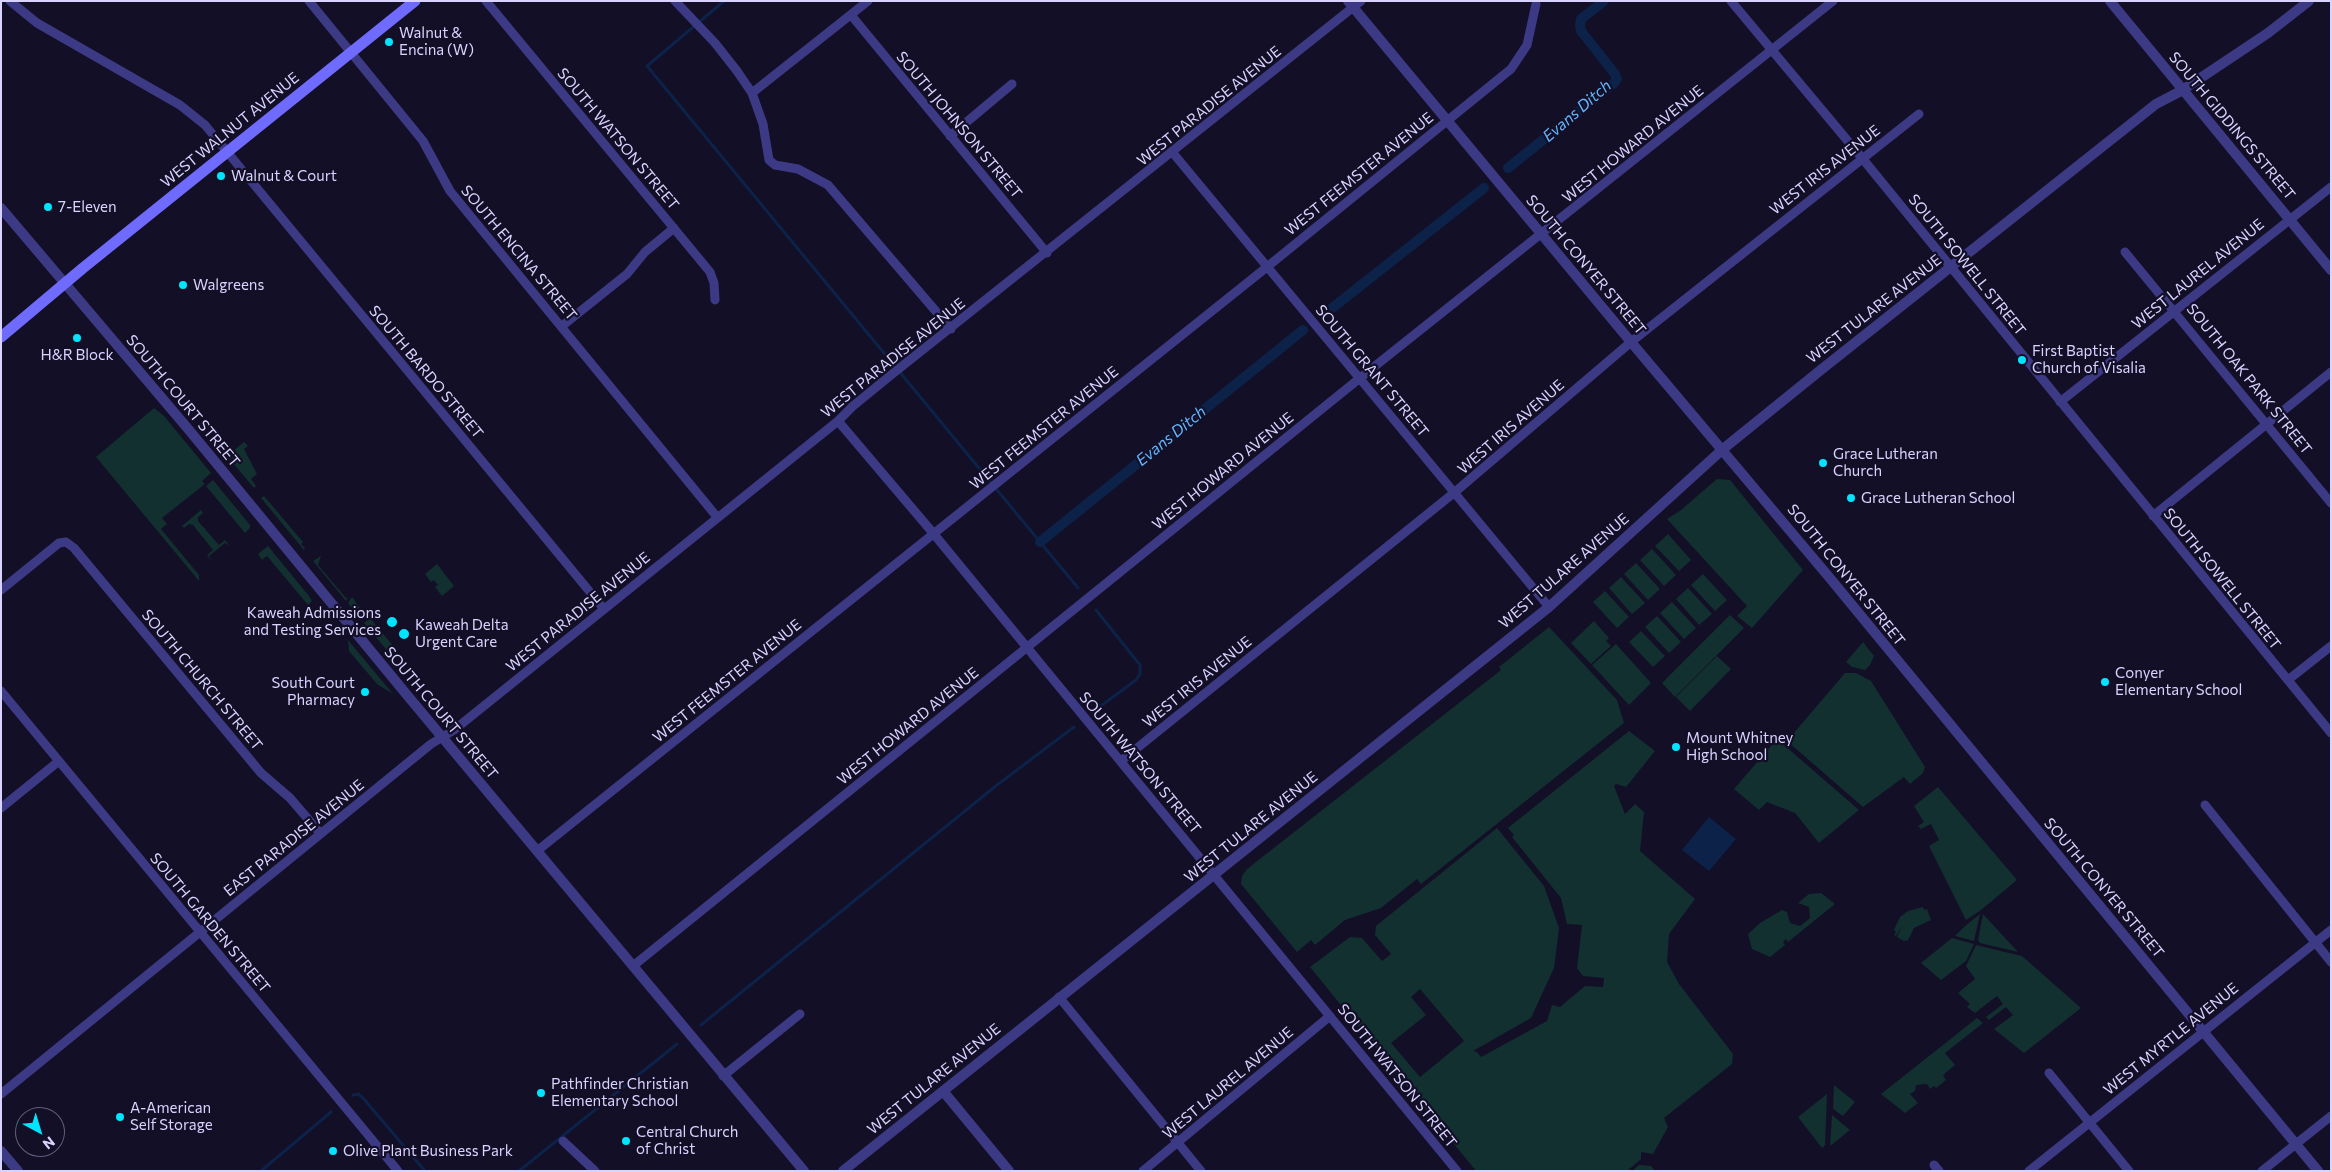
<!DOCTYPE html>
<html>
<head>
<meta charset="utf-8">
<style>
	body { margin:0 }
	#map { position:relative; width:2332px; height:1172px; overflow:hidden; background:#130f26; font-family:Commissioner,sans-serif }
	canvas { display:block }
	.frame { position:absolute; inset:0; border:2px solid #d9d4ff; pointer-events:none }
	.north { position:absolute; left:15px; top:1107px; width:50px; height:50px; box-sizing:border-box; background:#130f26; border:1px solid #625e7d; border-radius:50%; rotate:141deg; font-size:14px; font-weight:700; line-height:20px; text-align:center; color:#d9d4ff }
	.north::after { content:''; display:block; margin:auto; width:18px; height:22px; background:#00e5ff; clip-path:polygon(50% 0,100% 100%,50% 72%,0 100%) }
</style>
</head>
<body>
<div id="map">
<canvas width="2332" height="1172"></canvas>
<div class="frame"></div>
<div class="north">N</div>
</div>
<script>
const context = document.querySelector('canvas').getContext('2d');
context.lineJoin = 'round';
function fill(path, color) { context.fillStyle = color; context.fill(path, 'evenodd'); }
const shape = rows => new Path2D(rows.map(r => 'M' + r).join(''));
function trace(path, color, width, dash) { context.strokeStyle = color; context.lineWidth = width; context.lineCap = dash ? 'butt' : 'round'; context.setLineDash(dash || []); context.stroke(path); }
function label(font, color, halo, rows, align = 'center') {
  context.font = font + ' Commissioner,sans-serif'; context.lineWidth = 4.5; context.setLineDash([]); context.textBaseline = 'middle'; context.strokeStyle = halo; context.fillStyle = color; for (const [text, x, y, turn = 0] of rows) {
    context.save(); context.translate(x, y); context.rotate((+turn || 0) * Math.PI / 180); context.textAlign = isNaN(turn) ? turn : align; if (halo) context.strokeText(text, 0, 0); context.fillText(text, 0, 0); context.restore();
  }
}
fill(shape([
	[154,408,164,416,211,473,202,481,205,484,162,518,167,524,161,529,199,575,199,581,96,457],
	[244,442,248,446,244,449,257,474,251,479,256,486,254,488,227,456],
	[1717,479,1730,480,1803,570,1752,628,1737,616,1747,606,1667,519,1681,510],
	[213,480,250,525,250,528,245,533,206,486],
	[264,496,303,542,301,544,305,548,304,550,261,498],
	[201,510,203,513,198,517,198,521,219,545,225,540,230,546,225,543,209,556,212,561,207,555,213,550,193,525,189,524,184,528,182,526],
	[1668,534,1691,560,1679,571,1655,546],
	[268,546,309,596,312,601,308,605,267,556,262,560,258,554],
	[1652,549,1676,575,1664,586,1640,560],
	[321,556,318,565,346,598,348,597,346,601,313,561],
	[1636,563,1660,589,1648,600,1624,574],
	[437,564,454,586,442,596,435,587,438,585,434,580,431,582,425,574],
	[1703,574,1727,600,1715,611,1691,585],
	[1621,577,1645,603,1632,614,1609,588],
	[1688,588,1712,614,1699,625,1676,599],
	[1605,591,1629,617,1617,628,1593,602],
	[352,597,366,616,362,620,348,603],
	[1672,602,1696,628,1684,639,1660,613],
	[1730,615,1744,628,1675,697,1662,683],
	[1657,616,1681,642,1669,653,1645,627],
	[370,618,394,647,396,651,391,655,364,623],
	[1594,621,1609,638,1606,641,1611,646,1591,664,1571,643],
	[1549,627,1617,700,1624,723,1421,884,1417,879,1381,908,1345,920,1315,945,1311,940,1297,952,1241,884,1242,876,1247,869,1501,670,1499,667],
	[1641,631,1665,656,1653,667,1629,642],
	[348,640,393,694,377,684,349,651],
	[1863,642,1874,656,1870,665,1865,670,1852,667,1846,662],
	[1616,644,1651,683,1629,705,1592,665],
	[1717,656,1731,669,1690,711,1676,697],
	[1845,673,1856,673,1871,681,1925,767,1923,773,1910,784,1904,777,1863,807,1787,741],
	[1629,731,1655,751,1626,787,1616,784,1614,786,1625,814,1635,804,1644,812,1640,851,1695,899,1669,934,1667,962,1679,984,1733,1054,1732,1064,1664,1118,1668,1127,1653,1154,1641,1152,1641,1159,1627,1171,1476,1171,1310,967,1350,937,1362,938,1382,961,1391,954,1375,935,1376,926,1497,828,1544,886,1559,928,1554,968,1531,1018,1473,1051,1477,1052,1481,1057,1547,1021,1552,1005,1560,1007,1585,986,1603,987,1604,978,1583,976,1577,968,1582,925,1567,924,1561,898,1512,837,1514,835,1508,828],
	[1420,989,1464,1041,1420,1077,1391,1043,1426,1015,1411,997],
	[1777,739,1859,810,1819,843,1795,813,1767,802,1759,810,1734,789],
	[1938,787,2017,880,1981,910,1966,920,1929,846,1939,840,1931,824,1921,829,1918,826,1924,822,1914,806],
	[1821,893,1835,904,1788,942,1786,939,1783,942,1785,945,1770,957,1752,949,1748,934,1760,923,1782,910,1787,912,1790,923,1800,926,1810,918,1809,907,1798,903,1809,894],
	[1923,907,1924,910,1927,909,1931,920,1914,928,1908,940,1904,941,1897,937,1902,926,1896,936,1894,935,1896,932,1894,930,1900,917,1908,911],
	[1980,914,1974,941,1955,936,1964,927],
	[1983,914,2018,952,1980,943,1978,940],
	[1952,938,1974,944,1966,961,1941,980,1921,963],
	[1976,945,2022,956,2081,1008,2024,1053,1994,1029,2013,1015,2006,1007,1989,1020,1986,1017,2003,1004,1997,996,1975,1013,1967,1007,1970,1004,1958,993,1975,979,1966,966],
	[1977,1018,1983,1023,1945,1053,1955,1065,1943,1075,1946,1080,1936,1088,1934,1086,1930,1089,1927,1084,1916,1085,1915,1091,1910,1094,1918,1103,1905,1113,1881,1094],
	[1834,1085,1855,1102,1843,1116,1833,1109],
	[1827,1094,1825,1145,1822,1148,1798,1117],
	[1832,1115,1850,1130,1830,1146],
	[1639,1165,1651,1166,1655,1171,1632,1171]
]), '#12302f');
fill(shape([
	[1709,817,1736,839,1709,871,1682,850]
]), '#0c2248');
trace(shape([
	[724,1,647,66,1078,588],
	[1096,610,1140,665,1140,674,1136,680,1098,708],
	[701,1025,997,785,1074,727],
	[353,1095,358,1094,363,1098,425,1171],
	[261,1171,331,1112],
	[519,1171,677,1044]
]), '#0c2248', 3);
trace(shape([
	[1508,168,1614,83,1617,79,1615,74,1581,31,1580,24,1581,19,1604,1],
	[1326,313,1484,188],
	[1040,542,1303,330]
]), '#0c2248', 10);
trace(shape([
	[10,1,37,23,180,105,205,125,604,609],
	[309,1,423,141,450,191,717,517],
	[486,1,710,272,714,283,715,300],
	[675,1,715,43,737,71,752,93,763,124,769,160,775,165,798,169,828,185,951,329],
	[1731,1,1862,158,2331,733],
	[851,15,1047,253],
	[752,93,868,1],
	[950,136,1012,84],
	[1173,153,1549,607],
	[2125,252,2331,503],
	[562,326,627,274,645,252,674,228],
	[2060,402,2331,187],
	[838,421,933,533,1457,1171],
	[2153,516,2331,372],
	[1,590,59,543,66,542,74,548,261,773,290,798,320,833],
	[2288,680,2331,646],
	[1,691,398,1171],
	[1121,761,1455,492,1631,342,1919,114],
	[2205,805,2331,962],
	[1,808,59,761],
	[537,851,1267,267,1511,69,1527,45,1536,4],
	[633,966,1360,378,1833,1],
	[1059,997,1201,1171],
	[2049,1073,2129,1171],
	[723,1076,800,1014],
	[1,1094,431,744,454,730,838,421,853,406,891,375,1361,1],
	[563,1141,595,1171],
	[1934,1165,1939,1171],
	[1143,1171,1330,1016],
	[2029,1171,2331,930],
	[2262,1171,2331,1116]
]), '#3d3a85', 9);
trace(shape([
	[1348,1,1631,342,1829,577,2318,1171],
	[2110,1,2331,270],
	[1,208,189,430,407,695,804,1171],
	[943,1091,1009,1171],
	[1,1151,18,1171],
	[843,1171,1549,607,1723,449,1822,369,2156,104,2181,91,2268,33,2309,1]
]), '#3d3a85', 10);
trace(shape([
	[1,337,83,268,415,1]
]), '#6f6bff', 11);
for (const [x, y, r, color] of [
	[389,42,5,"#00e5ff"],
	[221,176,5,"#00e5ff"],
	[48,207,5,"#00e5ff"],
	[183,285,5,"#00e5ff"],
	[77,338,5,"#00e5ff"],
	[2022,360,5,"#00e5ff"],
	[1823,463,5,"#00e5ff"],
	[1851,498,5,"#00e5ff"],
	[392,622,6,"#00e5ff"],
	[404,634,6,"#00e5ff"],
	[2105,682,5,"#00e5ff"],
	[365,692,5,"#00e5ff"],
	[1676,747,5,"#00e5ff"],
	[541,1093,5,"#00e5ff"],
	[120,1117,5,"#00e5ff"],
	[626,1141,5,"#00e5ff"],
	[333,1151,5,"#00e5ff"]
]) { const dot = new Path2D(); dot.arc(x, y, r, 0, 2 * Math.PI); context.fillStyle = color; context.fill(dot); trace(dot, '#130f26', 2); }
label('15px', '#d9d4ff', '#130f26', [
	["Walnut &",399,33],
	["Encina (W)",399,50],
	["Walnut & Court",231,176],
	["7-Eleven",58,207],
	["Walgreens",193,285],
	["First Baptist",2032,351],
	["Church of Visalia",2032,368],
	["H&R Block",77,355,"center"],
	["Grace Lutheran",1833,454],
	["Church",1833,471],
	["Grace Lutheran School",1861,498],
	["Kaweah Admissions",381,613,"right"],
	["and Testing Services",381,630,"right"],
	["Kaweah Delta",415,625],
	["Urgent Care",415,642],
	["Conyer",2115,673],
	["Elementary School",2115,690],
	["South Court",355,683,"right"],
	["Pharmacy",355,700,"right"],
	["Mount Whitney",1686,738],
	["High School",1686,755],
	["Pathfinder Christian",551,1084],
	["Elementary School",551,1101],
	["A-American",130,1108],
	["Self Storage",130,1125],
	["Central Church",636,1132],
	["of Christ",636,1149],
	["Olive Plant Business Park",343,1151]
], 'left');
label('15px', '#d9d4ff', '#130f26', [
	["WEST PARADISE AVENUE",1209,106,-39],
	["SOUTH JOHNSON STREET",959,125,50],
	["SOUTH GIDDINGS STREET",2232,126,50],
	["WEST WALNUT AVENUE",230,130,-39],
	["SOUTH WATSON STREET",618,139,50],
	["WEST HOWARD AVENUE",1633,144,-39],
	["WEST IRIS AVENUE",1825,170,-38],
	["WEST FEEMSTER AVENUE",1359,174,-39],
	["SOUTH ENCINA STREET",519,253,50],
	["SOUTH CONYER STREET",1586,265,50],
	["SOUTH SOWELL STREET",1967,265,51],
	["WEST LAUREL AVENUE",2198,274,-39],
	["WEST TULARE AVENUE",1874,309,-38],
	["WEST PARADISE AVENUE",893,358,-39],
	["SOUTH GRANT STREET",1372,371,50],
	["SOUTH BARDO STREET",426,372,50],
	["SOUTH OAK PARK STREET",2249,379,51],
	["SOUTH COURT STREET",183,401,50],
	["WEST IRIS AVENUE",1511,427,-41],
	["WEST FEEMSTER AVENUE",1044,428,-39],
	["WEST HOWARD AVENUE",1223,471,-39],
	["WEST TULARE AVENUE",1564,571,-41],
	["SOUTH CONYER STREET",1846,575,51],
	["SOUTH SOWELL STREET",2222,579,51],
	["WEST PARADISE AVENUE",578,612,-39],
	["SOUTH CHURCH STREET",202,680,50],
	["WEST FEEMSTER AVENUE",727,681,-39],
	["WEST IRIS AVENUE",1197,682,-39],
	["SOUTH COURT STREET",441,713,50],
	["WEST HOWARD AVENUE",908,726,-39],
	["SOUTH WATSON STREET",1140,763,50],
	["WEST TULARE AVENUE",1251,827,-39],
	["EAST PARADISE AVENUE",294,838,-39],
	["SOUTH CONYER STREET",2104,888,50],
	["SOUTH GARDEN STREET",210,923,50],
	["WEST MYRTLE AVENUE",2171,1039,-39],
	["SOUTH WATSON STREET",1397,1076,51],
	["WEST TULARE AVENUE",934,1079,-39],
	["WEST LAUREL AVENUE",1228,1083,-40]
]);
label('italic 16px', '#62b6ff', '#130f26', [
	["Evans Ditch",1577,111,-41],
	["Evans Ditch",1171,436,-39]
]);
</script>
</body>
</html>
